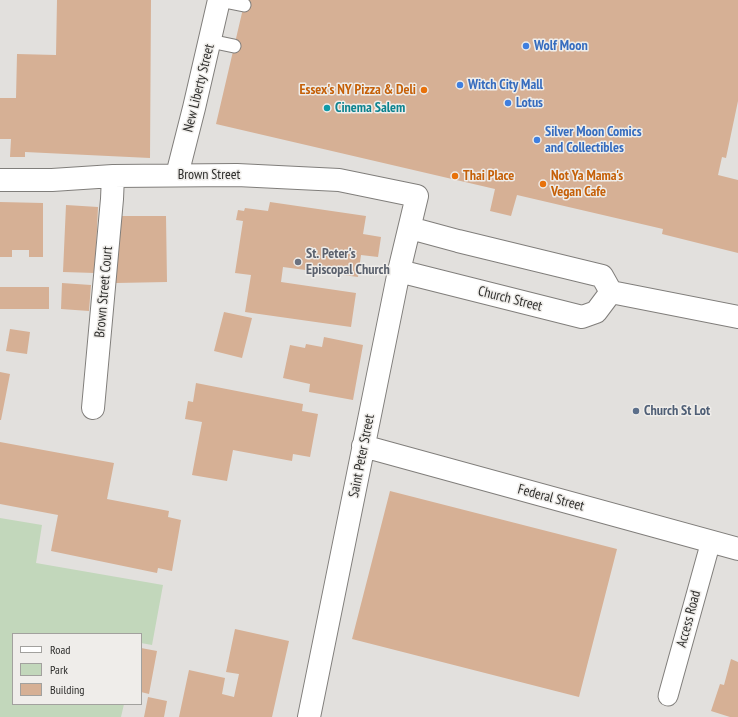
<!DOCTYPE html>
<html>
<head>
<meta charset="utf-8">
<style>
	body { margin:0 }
	#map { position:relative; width:738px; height:717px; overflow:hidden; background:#e2e0dd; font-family:"PT Sans Narrow",sans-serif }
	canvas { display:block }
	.legend { position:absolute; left:12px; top:633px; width:130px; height:72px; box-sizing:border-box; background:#efedea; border:1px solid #a2a19e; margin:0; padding:5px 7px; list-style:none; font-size:12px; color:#2e2e2c }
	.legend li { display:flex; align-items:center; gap:8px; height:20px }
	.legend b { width:20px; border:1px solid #a2a19e }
</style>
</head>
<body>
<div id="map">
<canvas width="738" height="717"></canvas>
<ul class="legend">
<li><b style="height:5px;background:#fff"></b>Road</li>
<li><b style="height:11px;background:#c2d7bb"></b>Park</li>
<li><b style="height:11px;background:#d6b095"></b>Building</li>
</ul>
</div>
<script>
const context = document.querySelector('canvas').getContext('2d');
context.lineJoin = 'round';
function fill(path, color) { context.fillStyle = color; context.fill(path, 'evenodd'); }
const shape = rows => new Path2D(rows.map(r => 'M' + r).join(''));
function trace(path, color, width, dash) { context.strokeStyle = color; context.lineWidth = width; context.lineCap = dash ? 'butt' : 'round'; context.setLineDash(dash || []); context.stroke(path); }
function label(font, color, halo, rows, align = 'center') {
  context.font = font + ' "PT Sans Narrow",sans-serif'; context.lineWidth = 3; context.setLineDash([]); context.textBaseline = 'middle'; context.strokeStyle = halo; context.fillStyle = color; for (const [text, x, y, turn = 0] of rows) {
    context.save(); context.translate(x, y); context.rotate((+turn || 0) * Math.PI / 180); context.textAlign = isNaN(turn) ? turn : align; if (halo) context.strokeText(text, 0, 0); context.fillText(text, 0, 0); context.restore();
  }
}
fill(shape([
	[0,518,42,525,36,563,163,585,152,645,141,643,141,634,13,634,13,704,124,704,121,717,0,717]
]), '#c2d7bb');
fill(shape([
	[57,0,151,0,150,158,25,152,25,157,10,157,11,139,0,139,0,98,16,98,17,54,56,55],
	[245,0,738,0,738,101,726,158,722,157,718,175,738,180,738,253,662,234,663,229,517,195,511,216,490,211,495,189,216,124],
	[0,202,43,203,43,257,29,257,29,250,12,250,12,257,0,257],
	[270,202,366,216,363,234,381,237,378,257,361,255,358,277,283,267,281,282,356,293,351,327,245,312,251,275,235,273,243,221,236,220,238,210,244,211,245,208,268,211],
	[66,205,98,207,95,273,63,272],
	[116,216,166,216,167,282,116,283],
	[62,283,91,285,89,311,61,309],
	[0,287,49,287,49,309,0,309],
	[224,312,252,318,242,358,214,351],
	[10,329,30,332,27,354,6,351],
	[324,337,363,345,353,400,309,392,310,384,283,378,290,345,305,348,306,344,322,347],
	[0,372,10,374,1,420,0,420],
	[196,383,303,404,302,411,318,414,310,457,293,454,292,461,233,450,227,481,192,475,202,422,185,419,188,401,193,402],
	[0,442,114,463,107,499,169,511,168,517,181,520,172,571,158,568,157,573,51,551,58,515,0,504],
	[390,491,617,549,579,697,352,639],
	[235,629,289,641,272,717,179,717,189,670,225,678,222,694,234,697,239,674,226,672],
	[141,648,157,651,149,694,141,692],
	[731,659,738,662,738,717,730,717,711,711,720,684,724,685],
	[148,697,167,701,164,717,144,717]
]), '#d6b095');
const service = shape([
	[219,0,244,5],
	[210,41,234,46]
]);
const pedestrian = shape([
	[668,696,711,541]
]);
const minor = shape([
	[177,175,194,108,219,0],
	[0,180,52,180,113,176,237,175,339,180,417,196,399,271,309,717],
	[410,228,458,241,602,276,611,292,738,317],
	[399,271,582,317,596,312,611,292],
	[93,408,112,199,113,176],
	[363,446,738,549]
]);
trace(service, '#807e7b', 15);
trace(pedestrian, '#807e7b', 21);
trace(minor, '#807e7b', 24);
trace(service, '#fff', 13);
trace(pedestrian, '#fff', 19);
trace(minor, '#fff', 22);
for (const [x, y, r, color] of [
	[526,46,4,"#3f7fe0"],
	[460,85,4,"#3f7fe0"],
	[424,90,4,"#e8710a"],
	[508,103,4,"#3f7fe0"],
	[327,108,4,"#0f9aa8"],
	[537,140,4,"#3f7fe0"],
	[455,176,4,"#e8710a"],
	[543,184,4,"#e8710a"],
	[298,262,4,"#6b7280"],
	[636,411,4,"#5c6f8a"]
]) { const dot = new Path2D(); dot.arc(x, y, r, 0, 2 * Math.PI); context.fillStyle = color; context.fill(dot); trace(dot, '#efedea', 1.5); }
label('bold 14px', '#366cbe', '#efedea', [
	["Wolf Moon",534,46],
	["Witch City Mall",468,85],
	["Lotus",516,103],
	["Silver Moon Comics",545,132],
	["and Collectibles",545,148]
], 'left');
label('14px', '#2e2e2c', '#efedea', [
	["New Liberty Street",199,88,-76],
	["Brown Street",209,175],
	["Brown Street Court",104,292,-85],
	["Church Street",510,299,14],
	["Saint Peter Street",362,456,-79],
	["Federal Street",551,498,15],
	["Access Road",689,619,-75]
]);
label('bold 14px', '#c56008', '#efedea', [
	["Essex's NY Pizza & Deli",416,90,"right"],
	["Thai Place",463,176],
	["Not Ya Mama's",551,176],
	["Vegan Cafe",551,192]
], 'left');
label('bold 14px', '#0d838f', '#efedea', [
	["Cinema Salem",335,108]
], 'left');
label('bold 14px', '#5b616d', '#efedea', [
	["St. Peter's",306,254],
	["Episcopal Church",306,270]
], 'left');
label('bold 14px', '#4e5e75', '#efedea', [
	["Church St Lot",644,411]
], 'left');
</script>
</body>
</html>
